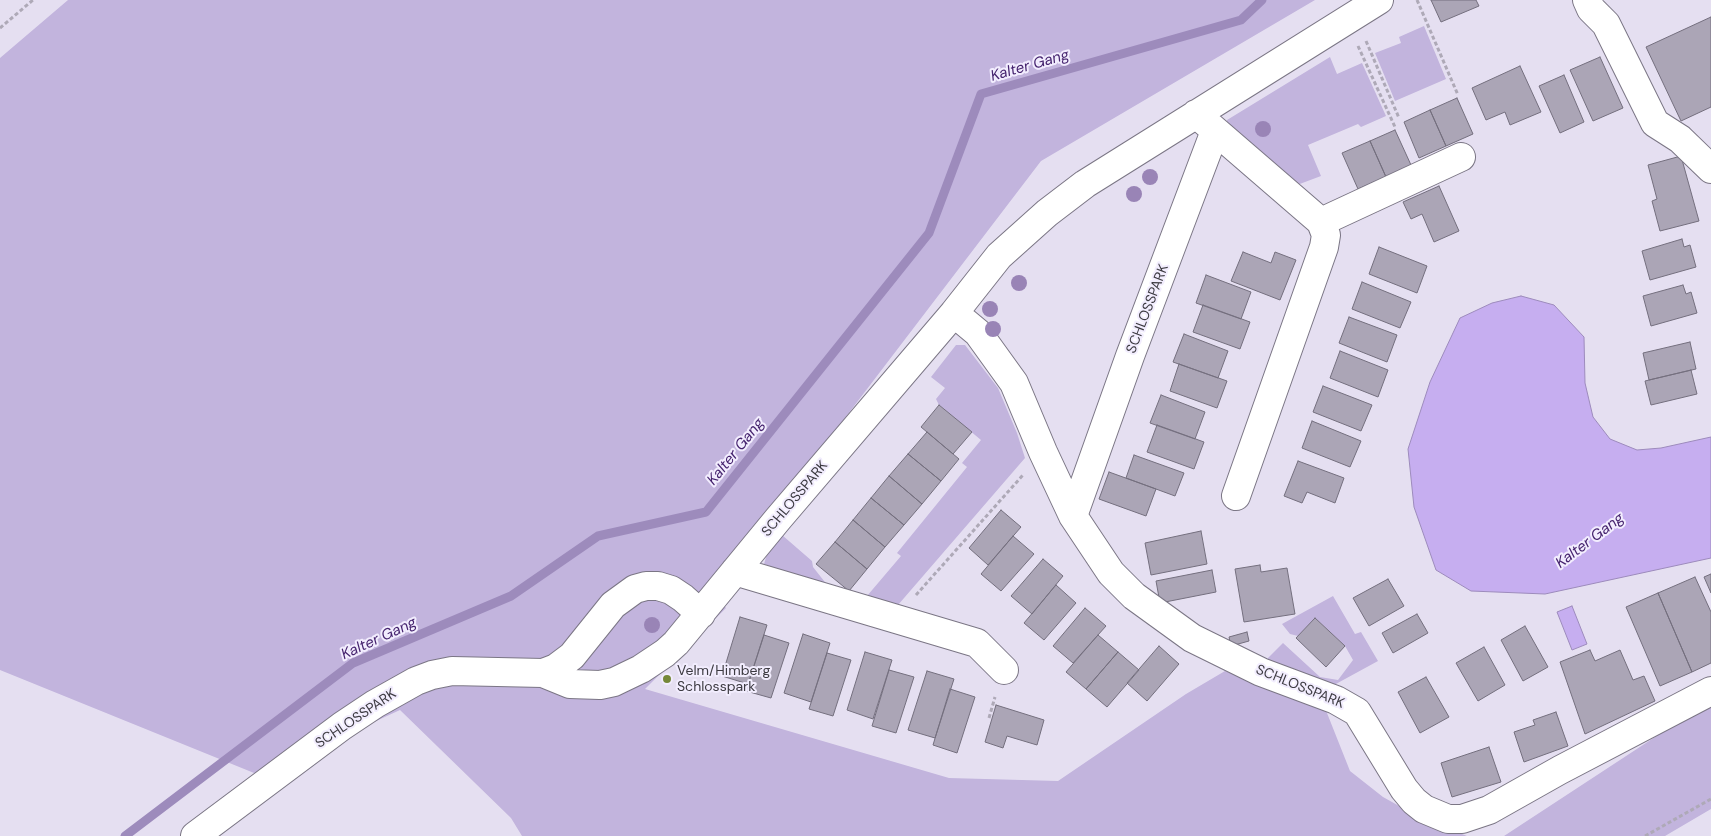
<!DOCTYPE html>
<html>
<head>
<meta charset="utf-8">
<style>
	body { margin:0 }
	canvas { display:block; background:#e5dff1 }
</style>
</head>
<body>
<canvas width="1711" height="836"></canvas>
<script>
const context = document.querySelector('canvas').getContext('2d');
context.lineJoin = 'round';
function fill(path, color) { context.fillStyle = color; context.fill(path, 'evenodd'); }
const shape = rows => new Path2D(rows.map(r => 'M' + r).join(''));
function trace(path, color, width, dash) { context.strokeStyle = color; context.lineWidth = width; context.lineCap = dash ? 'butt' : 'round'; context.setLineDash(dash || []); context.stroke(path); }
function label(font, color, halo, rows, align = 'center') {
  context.font = font + ' "DM Sans",sans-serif'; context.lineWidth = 4; context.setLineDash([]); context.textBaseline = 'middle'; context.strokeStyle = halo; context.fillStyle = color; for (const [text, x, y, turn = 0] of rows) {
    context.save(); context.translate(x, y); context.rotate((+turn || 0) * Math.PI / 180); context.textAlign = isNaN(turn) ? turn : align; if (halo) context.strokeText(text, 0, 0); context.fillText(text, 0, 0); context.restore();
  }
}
fill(shape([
	[68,0,1315,0,1041,161,806,469,706,587,726,608,645,689,949,778,1058,781,1186,694,1225,671,1325,708,1350,771,1383,797,1419,817,1467,836,522,836,511,818,400,710,259,775,0,670,0,58],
	[1424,26,1446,79,1395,101,1375,53,1401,43,1399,37],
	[1330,57,1337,74,1362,63,1386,116,1361,127,1358,124,1308,145,1321,176,1297,185,1226,123,1227,120],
	[956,345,965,345,998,388,1017,433,1025,458,898,605,867,596,901,556,897,553,967,467,962,463,981,440,939,405,936,399,945,388,931,377],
	[782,535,812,561,813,567,828,586,764,564,767,554],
	[1333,596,1355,634,1361,632,1378,661,1334,685,1277,670,1264,662,1283,643,1320,677,1338,680,1353,660,1345,646,1315,618,1298,636,1290,634,1282,624],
	[1711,706,1711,809,1665,836,1504,836,1678,722]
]), '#c2b4dd');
const water = shape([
	[1521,296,1554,305,1584,337,1585,383,1593,417,1610,439,1637,450,1661,448,1711,437,1711,558,1545,594,1471,591,1436,570,1414,507,1408,449,1430,382,1460,318,1492,303,1521,296],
	[1572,606,1587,644,1572,650,1557,612,1572,606]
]);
fill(water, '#c6aef0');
trace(water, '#9d8bbc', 1);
trace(shape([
	[125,836,353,663,511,596,598,536,706,512,929,233,981,94,1241,20,1262,0]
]), '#9d8bbc', 9);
const building = shape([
	[1431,0,1476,0,1479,6,1441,22,1431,0],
	[1711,17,1711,107,1681,121,1646,47,1711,17],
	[1600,57,1623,108,1593,121,1570,70,1600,57],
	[1520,66,1541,112,1510,125,1505,112,1486,120,1472,88,1520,66],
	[1564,75,1584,122,1560,133,1539,86,1564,75],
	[1457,98,1473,134,1446,146,1430,110,1457,98],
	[1430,110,1446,146,1419,158,1404,122,1430,110],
	[1395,130,1411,165,1386,177,1370,141,1395,130],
	[1370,141,1386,177,1358,189,1342,153,1370,141],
	[1681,156,1699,221,1660,231,1652,201,1657,199,1648,165,1681,156],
	[1439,186,1459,231,1434,242,1422,214,1411,219,1403,202,1439,186],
	[1682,239,1684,247,1690,245,1696,267,1650,280,1642,251,1682,239],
	[1379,247,1427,266,1417,293,1369,274,1379,247],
	[1243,252,1271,263,1275,252,1296,260,1280,300,1231,281,1243,252],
	[1206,275,1251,292,1241,319,1196,303,1206,275],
	[1362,282,1411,302,1400,328,1352,309,1362,282],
	[1683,285,1686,294,1691,292,1697,313,1651,326,1643,296,1683,285],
	[1203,305,1250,322,1240,349,1193,332,1203,305],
	[1349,317,1397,335,1387,362,1339,343,1349,317],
	[1184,334,1228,351,1218,378,1173,362,1184,334],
	[1690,342,1696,369,1649,380,1643,353,1690,342],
	[1340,351,1388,370,1378,397,1330,378,1340,351],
	[1179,364,1227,381,1217,408,1170,391,1179,364],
	[1691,370,1697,394,1651,405,1645,381,1691,370],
	[1323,386,1372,405,1361,431,1313,412,1323,386],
	[1161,395,1205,412,1195,439,1150,423,1161,395],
	[939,405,972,432,953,454,921,427,939,405],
	[1312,421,1361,441,1350,467,1302,448,1312,421],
	[1157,425,1204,442,1194,469,1147,452,1157,425],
	[927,432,959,459,941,481,908,454,927,432],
	[908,454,941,481,922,504,889,476,908,454],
	[1134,455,1184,473,1175,496,1126,478,1134,455],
	[1298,461,1344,478,1335,503,1307,492,1302,503,1284,496,1298,461],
	[1109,472,1156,489,1146,516,1099,499,1109,472],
	[889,476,922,504,904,525,871,498,889,476],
	[871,498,904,525,885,547,853,520,871,498],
	[1001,510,1021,527,988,565,969,548,1001,510],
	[853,520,885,547,867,569,835,542,853,520],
	[1201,531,1207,564,1151,575,1145,543,1201,531],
	[1013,536,1034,554,1001,591,981,574,1013,536],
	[835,542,867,569,849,591,816,564,835,542],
	[1043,559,1063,576,1032,614,1011,596,1043,559],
	[1260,565,1261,572,1287,568,1295,614,1244,622,1235,569,1260,565],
	[1212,570,1216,592,1160,603,1156,581,1212,570],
	[1711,574,1711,593,1704,577,1711,574],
	[1695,577,1711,612,1711,663,1692,672,1658,593,1695,577],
	[1388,579,1404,606,1369,626,1353,598,1388,579],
	[1056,585,1076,603,1044,640,1024,623,1056,585],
	[1658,593,1692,672,1660,686,1626,607,1658,593],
	[1085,608,1106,626,1073,663,1053,646,1085,608],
	[1417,614,1428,633,1393,653,1382,633,1417,614],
	[740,617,767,625,748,684,722,676,740,617],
	[1315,618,1345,646,1326,667,1296,638,1315,618],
	[1525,626,1548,667,1523,681,1501,640,1525,626],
	[1247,632,1249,641,1231,646,1229,637,1247,632],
	[803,634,830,643,811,702,784,693,803,634],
	[764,635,789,643,771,698,746,691,764,635],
	[1098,635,1118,652,1086,689,1066,672,1098,635],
	[1159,646,1179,664,1147,701,1127,683,1159,646],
	[1484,647,1505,685,1478,701,1456,663,1484,647],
	[1590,650,1595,661,1620,650,1633,680,1644,676,1655,701,1585,734,1560,662,1590,650],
	[865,652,892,660,873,719,847,710,865,652],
	[1118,652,1139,670,1107,707,1086,689,1118,652],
	[827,653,851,660,833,716,809,709,827,653],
	[889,670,914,677,896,733,872,726,889,670],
	[927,671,954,679,935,738,908,730,927,671],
	[1426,677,1449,717,1420,733,1398,692,1426,677],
	[950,689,975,697,957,753,933,745,950,689],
	[996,705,1044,720,1037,745,1007,736,1003,748,985,742,996,705],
	[1556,712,1568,746,1524,762,1514,732,1535,725,1533,720,1556,712],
	[1489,747,1501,782,1452,797,1441,763,1489,747]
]);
fill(building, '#aba5b6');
trace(building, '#746f7e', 1);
const minor = shape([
	[1587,0,1591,9,1606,24,1655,123,1680,139,1711,169],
	[1196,114,1321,222,1326,235,1324,247,1236,496],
	[1321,222,1461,157],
	[954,313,978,333,1014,383,1043,452,1073,516,1111,573,1134,596,1192,638,1261,672,1336,700,1357,712,1404,789,1414,801,1424,809,1448,819,1462,819,1489,810,1560,770,1711,691],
	[1073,516,1130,356,1215,131],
	[735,571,977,643,1004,670],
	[543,673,570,684,600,685,614,682,641,669,665,653,676,643,778,519,954,313,999,256,1047,213,1085,184,1379,0],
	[195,836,342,726,375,704,416,681,432,675,452,671,543,673,556,668,572,656,613,605,635,589,646,586,658,586,671,590,683,598,701,614]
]);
trace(minor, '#7b7685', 30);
trace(shape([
	[1417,0,1458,95],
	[0,28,33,0],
	[1366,41,1399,118],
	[1358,46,1395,127],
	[916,595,1023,475],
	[989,718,995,697],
	[1645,836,1711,799]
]), '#aea9b7', 3, [4, 2.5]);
trace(minor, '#fff', 28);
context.fillStyle = '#9984b6';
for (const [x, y] of [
	[1263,129],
	[1150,177],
	[1134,194],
	[1019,283],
	[990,309],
	[993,329],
	[652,625]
]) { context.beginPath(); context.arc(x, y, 8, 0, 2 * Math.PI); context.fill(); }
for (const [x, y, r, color] of [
	[667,679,5,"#758838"]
]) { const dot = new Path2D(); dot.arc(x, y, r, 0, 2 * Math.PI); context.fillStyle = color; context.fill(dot); trace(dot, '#f2edfe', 2); }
label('14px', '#3c3a41', '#f2edfe', [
	["SCHLOSSPARK",1148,309,-69],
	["SCHLOSSPARK",795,499,-50],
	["SCHLOSSPARK",1300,687,22],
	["SCHLOSSPARK",356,719,-34]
]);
label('14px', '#3c3a41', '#f2edfe', [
	["Velm/Himberg",677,671],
	["Schlosspark",677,687]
], 'left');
label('italic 15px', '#45236e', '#f2edfe', [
	["Kalter Gang",1030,66,-16],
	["Kalter Gang",736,452,-51],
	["Kalter Gang",1590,541,-37],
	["Kalter Gang",379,639,-25]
]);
</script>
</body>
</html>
